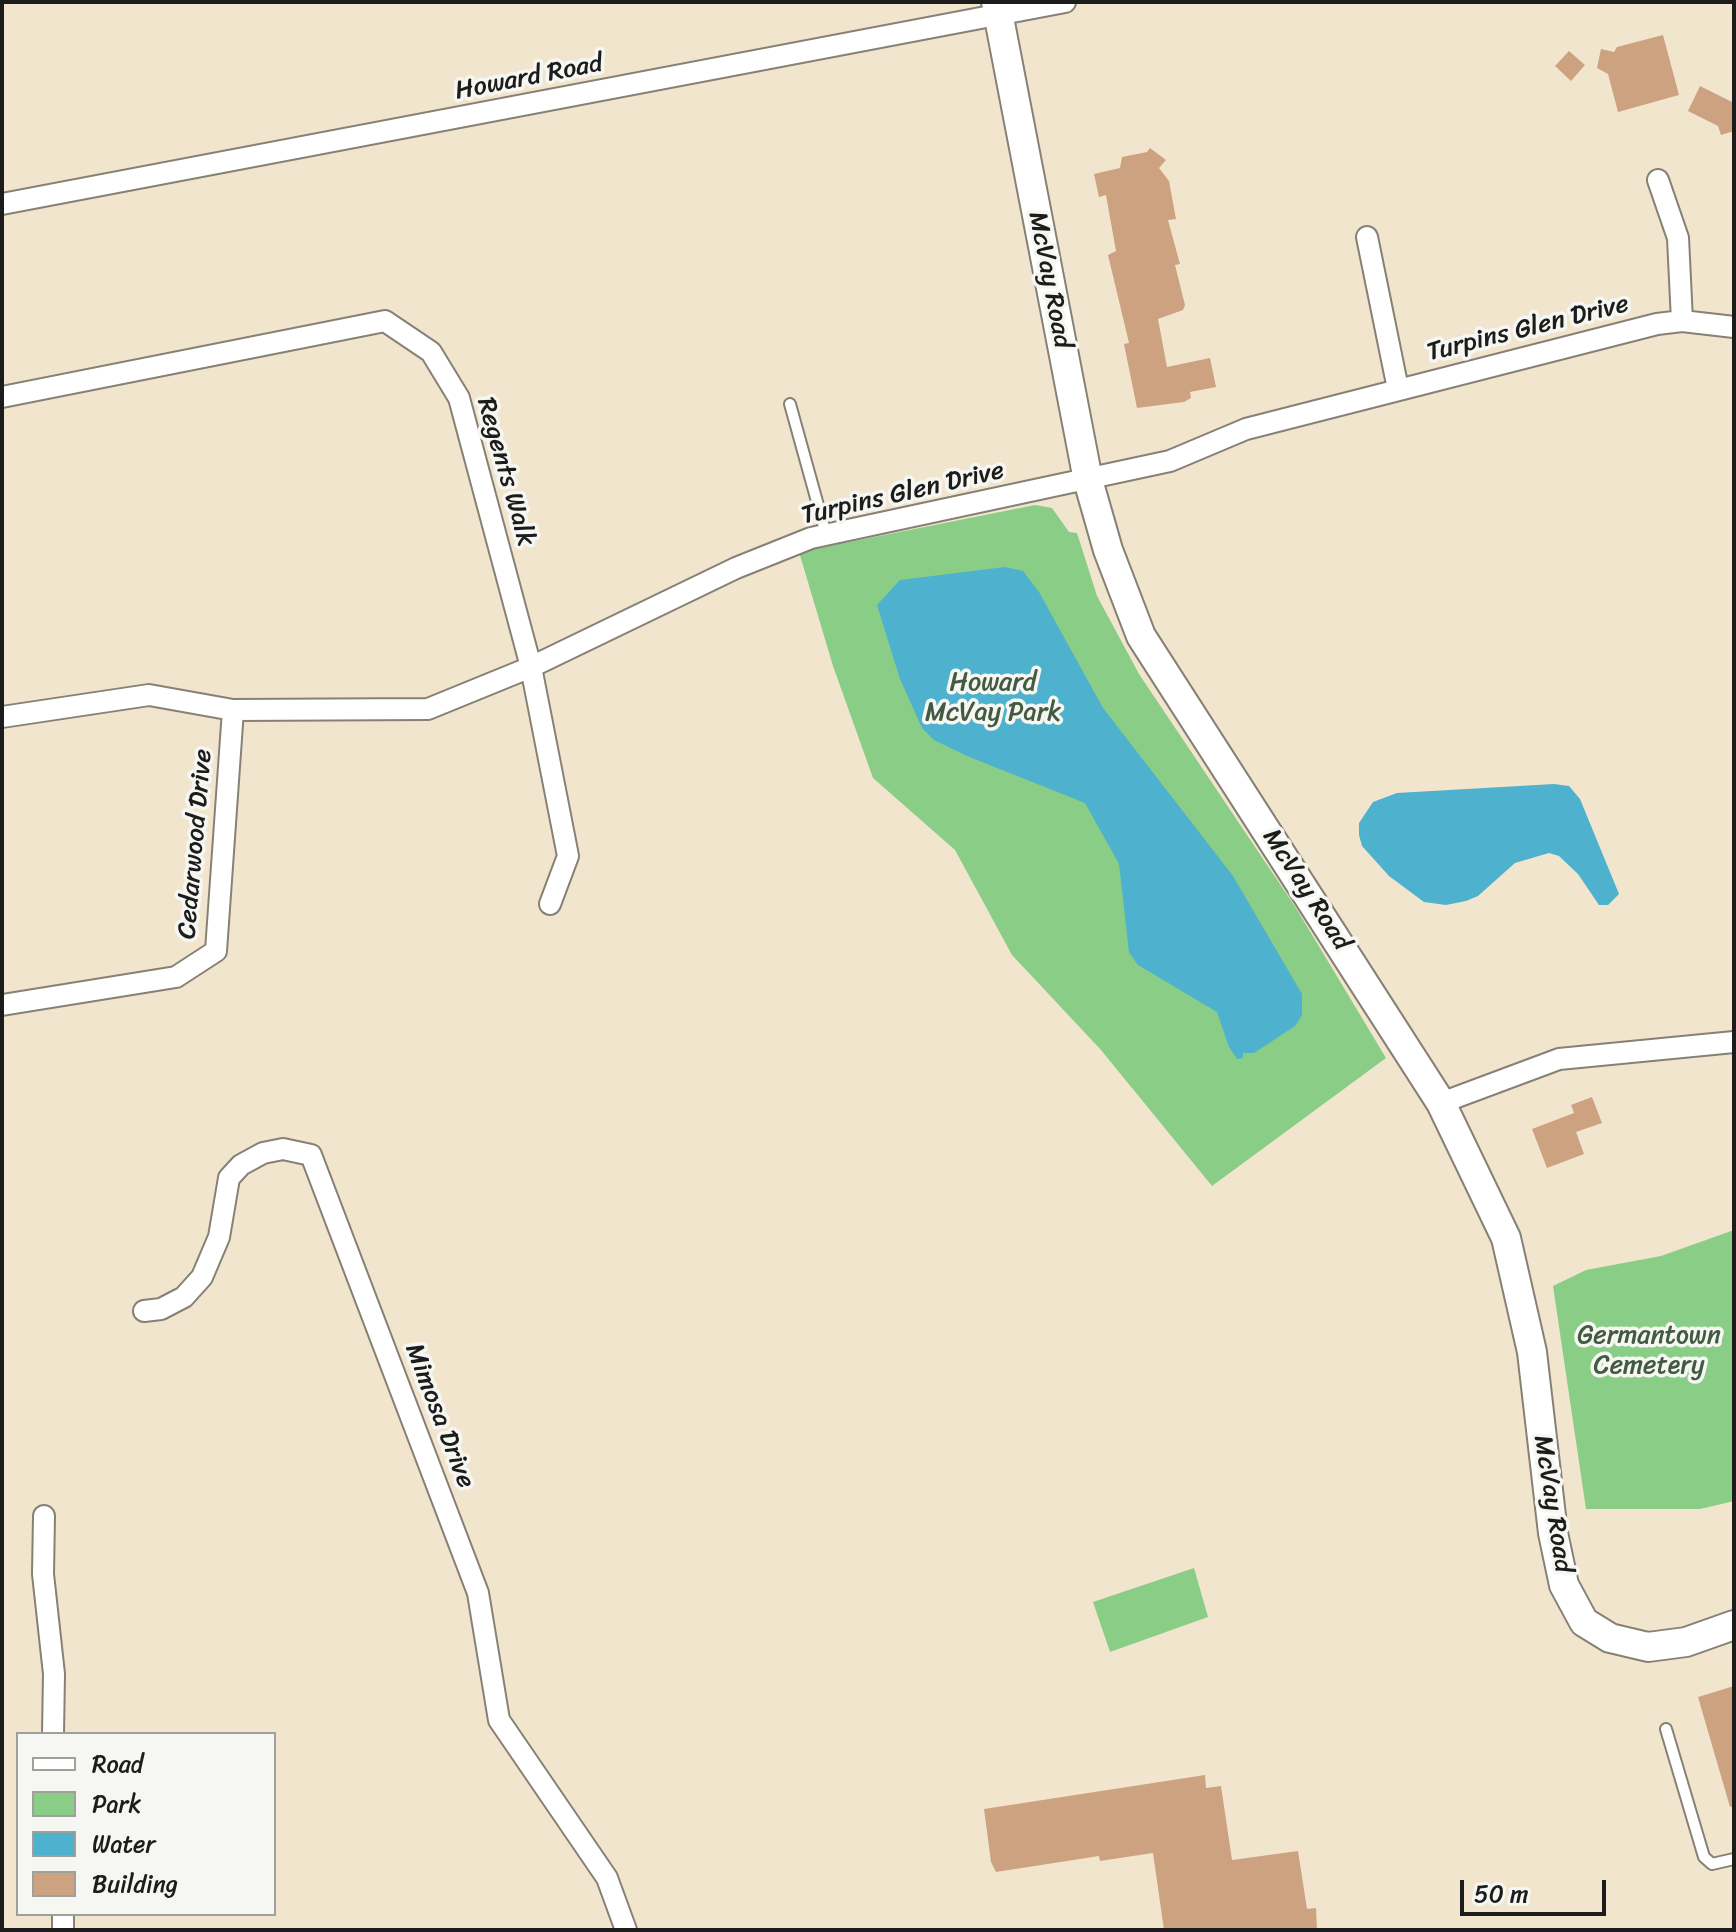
<!DOCTYPE html>
<html>
<head>
<meta charset="utf-8">
<style>
	body { margin:0 }
	#map { position:relative; width:1736px; height:1932px; overflow:hidden; background:#f2e5ce; font-family:Sriracha,sans-serif }
	canvas { display:block }
	.frame { position:absolute; inset:0; border:4px solid #1c1c1c; pointer-events:none }
	.legend { position:absolute; left:16px; top:1732px; width:260px; height:184px; box-sizing:border-box; background:#f6f6f2; border:2px solid #9f9f9c; margin:0; padding:10px 14px; list-style:none; font-size:24px; color:#1c1c1c }
	.legend li { display:flex; align-items:center; gap:16px; height:40px }
	.legend b { width:40px; border:2px solid #9f9f9c }
	.scale { position:absolute; left:1460px; top:1880px; width:146px; height:36px; box-sizing:border-box; border:4px solid #1c1c1c; border-top:0; padding-left:10px; font-size:24px; line-height:28px; white-space:nowrap; color:#1c1c1c; -webkit-text-stroke:6px #f6f6f2; paint-order:stroke }
</style>
</head>
<body>
<div id="map">
<canvas width="1736" height="1932"></canvas>
<div class="frame"></div>
<ul class="legend">
<li><b style="height:10px;background:#fff"></b>Road</li>
<li><b style="height:22px;background:#8acd86"></b>Park</li>
<li><b style="height:22px;background:#4eb1cd"></b>Water</li>
<li><b style="height:22px;background:#cda281"></b>Building</li>
</ul>
<div class="scale">50 m</div>
</div>
<script>
const context = document.querySelector('canvas').getContext('2d');
context.lineJoin = 'round';
function fill(path, color) { context.fillStyle = color; context.fill(path, 'evenodd'); }
const shape = rows => new Path2D(rows.map(r => 'M' + r).join(''));
function trace(path, color, width, dash) { context.strokeStyle = color; context.lineWidth = width; context.lineCap = dash ? 'butt' : 'round'; context.setLineDash(dash || []); context.stroke(path); }
function label(font, color, halo, rows, align = 'center') {
  context.font = font + ' Sriracha,sans-serif'; context.lineWidth = 7; context.setLineDash([]); context.textBaseline = 'middle'; context.strokeStyle = halo; context.fillStyle = color; for (const [text, x, y, turn = 0] of rows) {
    context.save(); context.translate(x, y); context.rotate((+turn || 0) * Math.PI / 180); context.textAlign = isNaN(turn) ? turn : align; if (halo) context.strokeText(text, 0, 0); context.fillText(text, 0, 0); context.restore();
  }
}
fill(shape([
	[1035,505,1052,508,1069,532,1077,533,1097,596,1139,674,1296,908,1386,1058,1212,1186,1101,1050,1012,955,955,850,873,778,833,666,799,552],
	[1734,1230,1734,1501,1700,1509,1586,1509,1553,1286,1586,1270,1661,1256],
	[1194,1568,1208,1617,1110,1652,1093,1602]
]), '#8acd86');
fill(shape([
	[1005,567,1023,571,1039,592,1103,708,1233,876,1302,994,1302,1015,1295,1026,1254,1053,1243,1053,1243,1058,1237,1059,1229,1047,1217,1012,1138,965,1129,952,1119,864,1085,803,967,756,934,740,922,728,900,679,877,605,900,580],
	[1554,784,1569,786,1580,799,1619,894,1608,905,1599,905,1578,874,1559,856,1549,853,1515,863,1478,896,1466,901,1446,905,1424,902,1389,876,1362,846,1359,835,1359,823,1373,802,1397,793]
]), '#4eb1cd');
fill(shape([
	[1663,35,1679,95,1618,112,1608,74,1597,68,1601,49,1614,52,1617,47],
	[1569,51,1585,65,1571,81,1555,66],
	[1700,86,1734,103,1734,131,1721,135,1718,126,1688,111],
	[1150,148,1166,160,1159,168,1169,181,1176,219,1168,220,1180,264,1175,265,1185,305,1183,310,1158,319,1167,367,1210,358,1216,387,1190,392,1191,398,1184,402,1137,408,1124,344,1129,343,1108,255,1116,251,1106,195,1099,197,1094,174,1120,168,1122,157,1147,152],
	[1592,1097,1602,1123,1576,1132,1584,1154,1547,1168,1532,1129,1574,1113,1571,1105],
	[1734,1686,1734,1806,1730,1807,1698,1697],
	[1205,1775,1206,1788,1221,1786,1232,1860,1298,1851,1307,1909,1316,1908,1317,1930,1164,1930,1153,1853,1100,1861,1099,1856,996,1872,991,1862,984,1809]
]), '#cda281');
const lane = shape([
	[790,404,826,534],
	[1666,1729,1704,1857,1712,1864,1734,1859]
]);
const street = shape([
	[1658,180,1678,238,1682,321],
	[2,204,1065,2],
	[1367,237,1398,389],
	[2,397,385,321,431,352,459,398,531,667,568,856,550,904],
	[2,717,149,695,233,710,428,709,531,667,736,568,811,538,1170,461,1246,429,1657,324,1682,321,1734,327],
	[2,1005,176,977,216,951,233,710],
	[1441,1103,1559,1059,1734,1042],
	[144,1311,161,1309,184,1297,202,1277,219,1237,229,1178,241,1165,263,1153,283,1149,311,1155,478,1593,499,1720,607,1878,626,1930],
	[44,1516,43,1574,54,1674,53,1734],
	[63,1930,63,1914]
]);
const secondary = shape([
	[996,2,1088,480,1108,550,1141,636,1441,1103,1506,1238,1532,1352,1553,1533,1564,1585,1584,1622,1610,1638,1648,1647,1686,1642,1734,1625]
]);
trace(lane, '#878075', 14);
trace(street, '#878075', 24);
trace(secondary, '#878075', 32);
trace(lane, '#fff', 10);
trace(street, '#fff', 20);
trace(secondary, '#fff', 28);
label('26px', '#1c1c1c', '#f6f6f2', [
	["Howard Road",529,78,-11],
	["McVay Road",1049,280,79],
	["Turpins Glen Drive",1528,329,-14],
	["Regents Walk",505,472,74],
	["Turpins Glen Drive",903,494,-13],
	["Cedarwood Drive",196,844,-85],
	["McVay Road",1306,890,57],
	["Mimosa Drive",439,1416,69],
	["McVay Road",1552,1504,81]
]);
label('26px', '#425a41', '#f6f6f2', [
	["Howard",993,683],
	["McVay Park",993,713],
	["Germantown",1649,1336],
	["Cemetery",1649,1366]
]);
</script>
</body>
</html>
